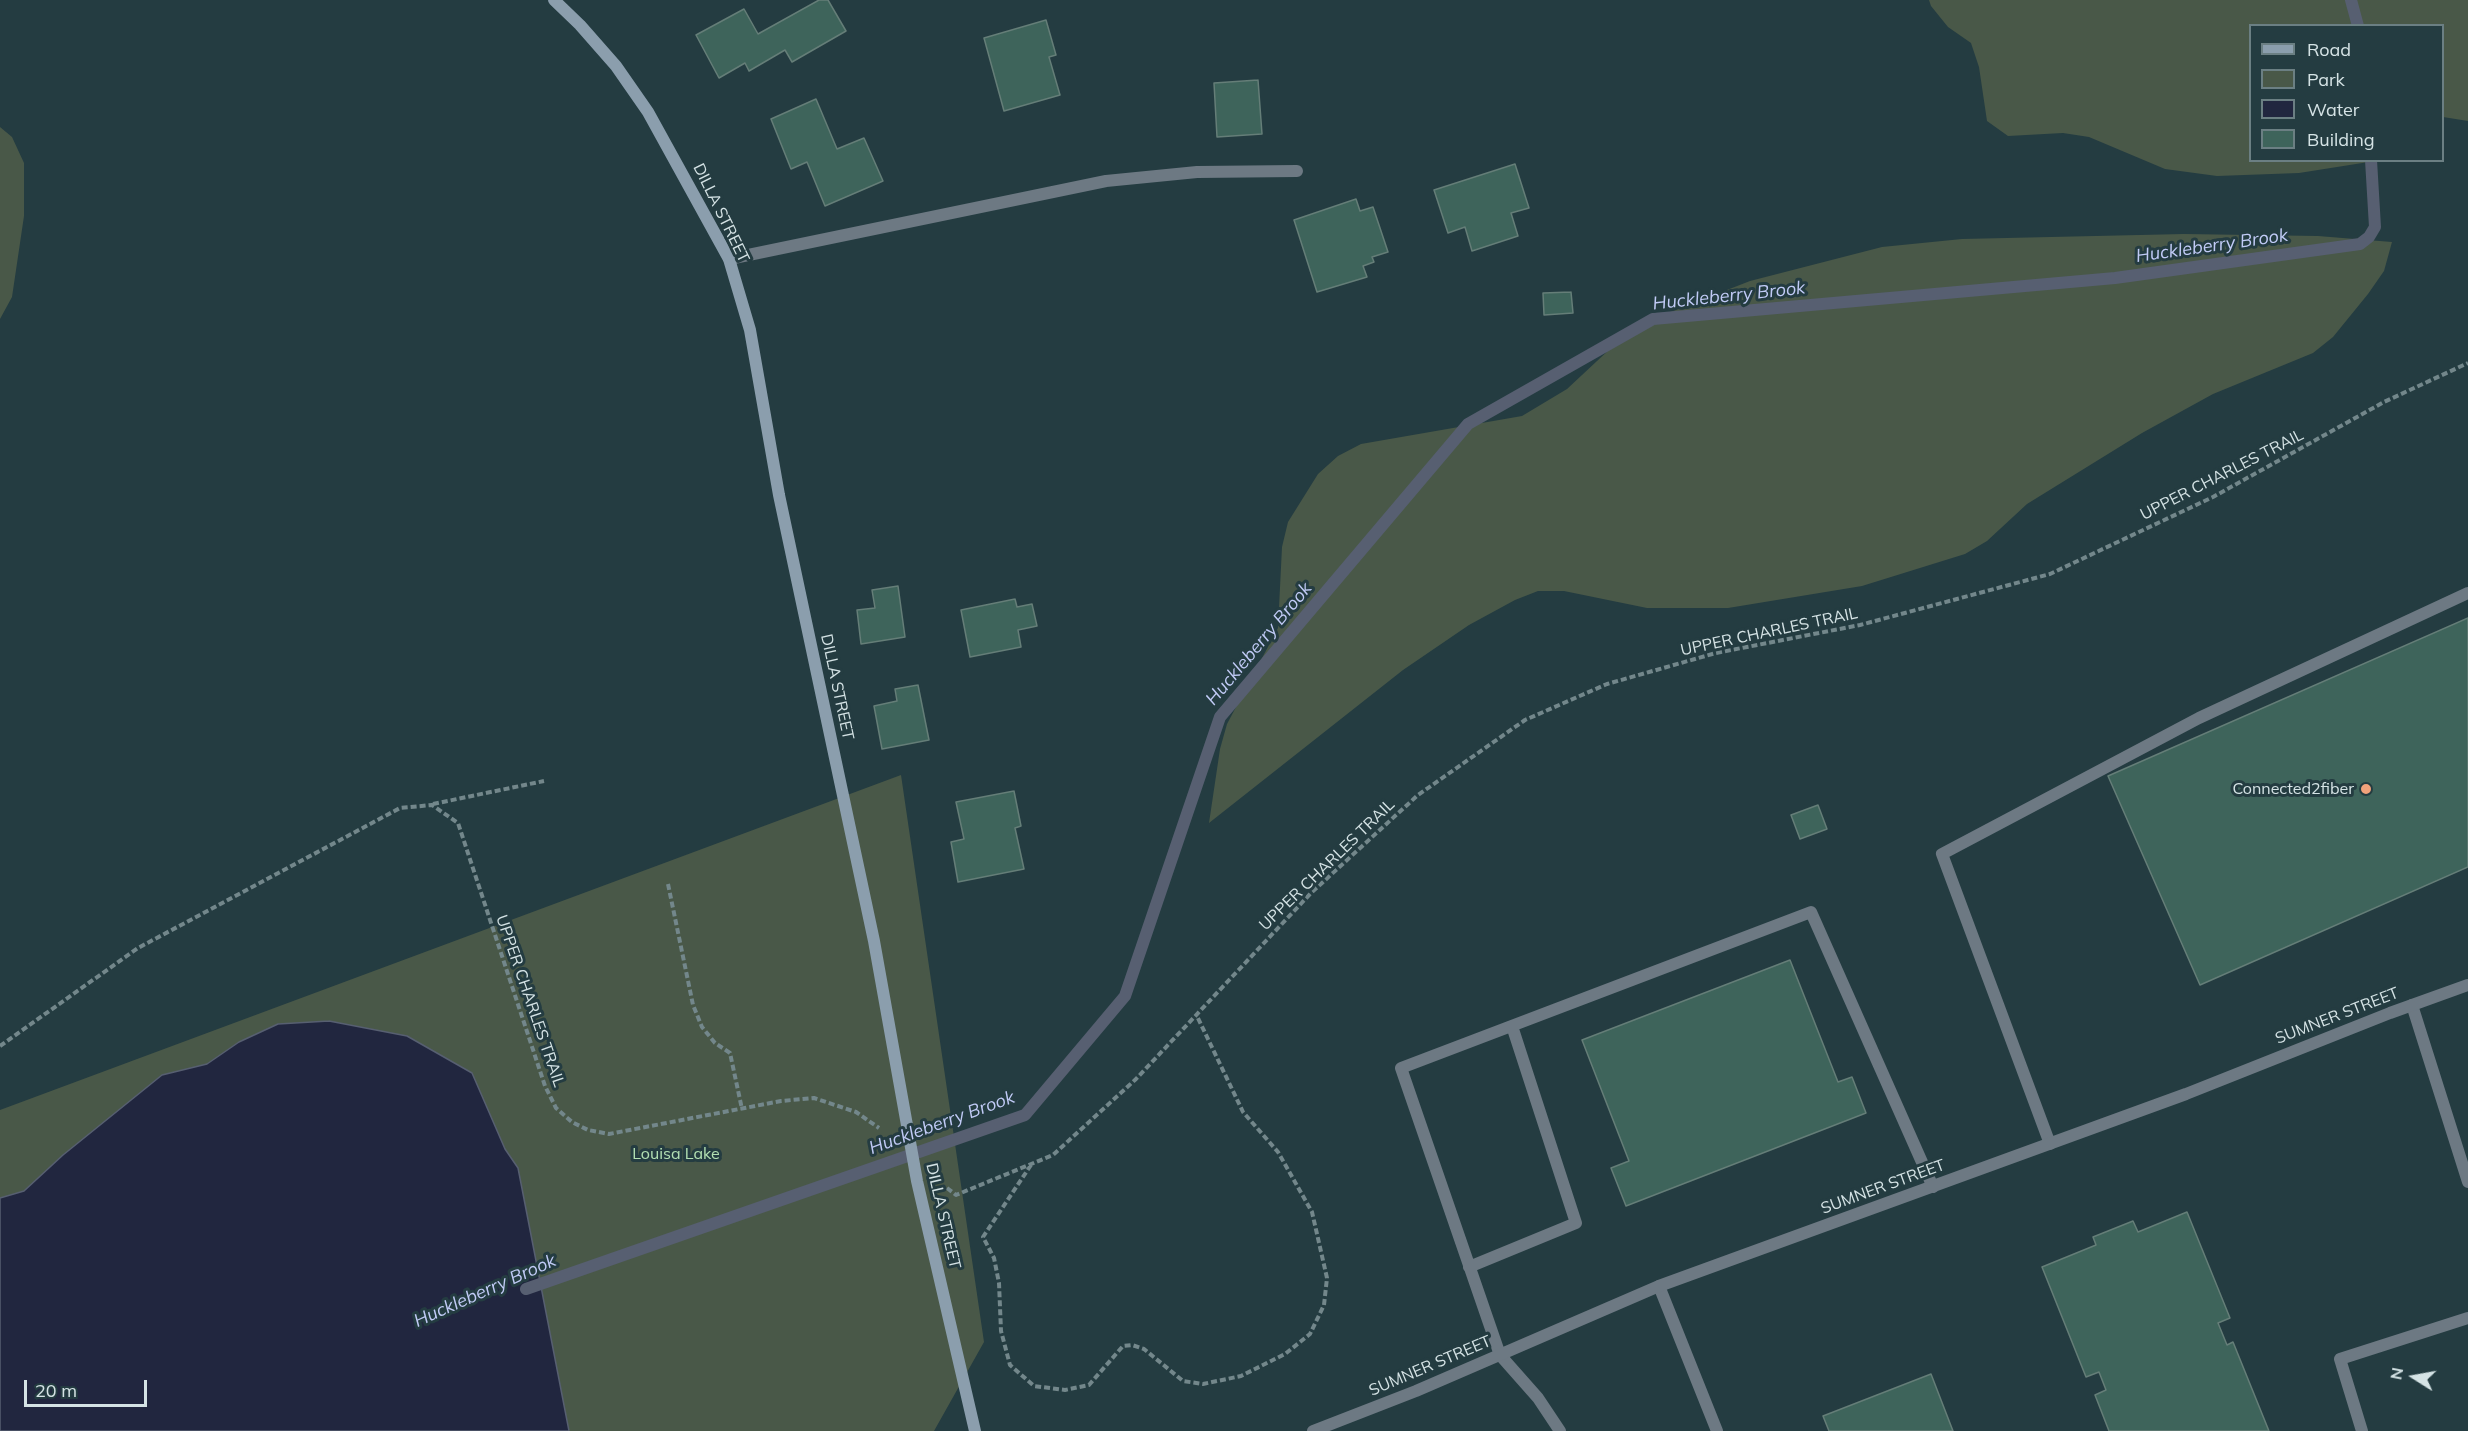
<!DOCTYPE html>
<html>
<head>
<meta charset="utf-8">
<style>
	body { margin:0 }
	#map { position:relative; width:2468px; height:1431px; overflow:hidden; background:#243c41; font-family:Mulish,sans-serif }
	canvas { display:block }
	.legend { position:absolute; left:2249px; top:24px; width:195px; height:138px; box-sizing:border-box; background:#243c41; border:2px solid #6b7f83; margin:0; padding:8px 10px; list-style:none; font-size:18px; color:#d5e3e5 }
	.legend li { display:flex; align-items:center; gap:12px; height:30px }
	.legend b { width:30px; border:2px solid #6b7f83 }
	.north { position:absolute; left:2384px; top:1347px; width:60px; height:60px; -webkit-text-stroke:4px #243c41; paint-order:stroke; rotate:281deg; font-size:16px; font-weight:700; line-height:24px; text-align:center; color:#d5e3e5 }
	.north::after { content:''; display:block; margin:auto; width:21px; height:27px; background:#d5e3e5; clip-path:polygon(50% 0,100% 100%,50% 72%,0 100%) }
	.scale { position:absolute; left:24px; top:1380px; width:123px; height:27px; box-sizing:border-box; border:3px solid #d5e3e5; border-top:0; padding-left:8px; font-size:18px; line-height:21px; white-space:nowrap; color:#d5e3e5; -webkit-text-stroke:4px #243c41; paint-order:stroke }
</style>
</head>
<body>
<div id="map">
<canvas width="2468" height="1431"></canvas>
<ul class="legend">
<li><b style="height:8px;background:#8b9ead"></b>Road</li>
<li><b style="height:16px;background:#495848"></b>Park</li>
<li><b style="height:16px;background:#21263f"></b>Water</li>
<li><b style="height:16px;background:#3e645b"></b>Building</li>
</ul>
<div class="north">N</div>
<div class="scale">20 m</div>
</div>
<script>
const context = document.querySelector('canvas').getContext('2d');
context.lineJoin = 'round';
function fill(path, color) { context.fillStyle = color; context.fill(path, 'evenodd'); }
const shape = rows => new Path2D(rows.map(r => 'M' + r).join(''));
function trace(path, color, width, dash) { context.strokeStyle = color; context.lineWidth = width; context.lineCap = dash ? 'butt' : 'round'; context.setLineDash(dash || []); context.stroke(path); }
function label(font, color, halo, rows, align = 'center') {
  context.font = font + ' Mulish,sans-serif'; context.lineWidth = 6; context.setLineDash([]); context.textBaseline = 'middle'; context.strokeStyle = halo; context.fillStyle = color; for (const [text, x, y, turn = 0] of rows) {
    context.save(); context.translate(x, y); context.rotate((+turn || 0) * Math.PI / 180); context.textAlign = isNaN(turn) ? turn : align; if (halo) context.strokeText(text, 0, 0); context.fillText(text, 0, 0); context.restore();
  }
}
fill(shape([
	[1929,0,2468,0,2468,121,2443,117,2442,26,2250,26,2250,160,2375,161,2299,173,2217,176,2165,169,2089,137,2063,133,2008,136,1987,121,1979,67,1971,43,1948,27,1931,6],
	[0,127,12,137,24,163,24,216,12,297,0,319],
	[2184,234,2318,236,2392,242,2384,271,2368,294,2333,337,2313,353,2213,394,2142,433,2027,504,1987,541,1965,554,1862,586,1728,608,1647,608,1564,591,1538,591,1515,600,1469,625,1403,670,1209,823,1220,749,1227,724,1278,628,1282,547,1288,522,1318,474,1338,456,1361,444,1522,416,1567,389,1627,333,1650,320,1750,281,1882,247,1962,239],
	[901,775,984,1342,934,1431,0,1431,0,1110]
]), '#495848');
const water = shape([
	[329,1021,407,1036,472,1073,505,1149,518,1168,569,1431,0,1431,0,1198,24,1191,63,1155,162,1075,207,1064,239,1042,278,1024,329,1021]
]);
fill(water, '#21263f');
trace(water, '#575f71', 1.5);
trace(shape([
	[2351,0,2358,26],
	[526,1289,1025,1115,1125,996,1220,717,1468,424,1653,319,2115,278,2360,244,2369,237,2375,227,2371,160]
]), '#575f71', 12);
const building = shape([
	[819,0,828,0,846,31,792,62,785,50,749,71,745,63,719,78,696,35,744,9,758,34,819,0],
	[1046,20,1056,55,1049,57,1060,95,1004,111,984,38,1046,20],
	[1258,80,1262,134,1217,137,1214,83,1258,80],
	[816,99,837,149,864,138,883,181,825,206,807,162,791,169,771,119,816,99],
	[1515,164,1529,208,1511,213,1518,236,1472,251,1465,227,1448,233,1434,190,1515,164],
	[1356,199,1360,211,1373,207,1388,252,1372,257,1374,262,1363,266,1367,277,1317,292,1294,220,1356,199],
	[1571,292,1573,313,1544,315,1543,293,1571,292],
	[898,586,905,637,861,644,857,610,875,608,872,590,898,586],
	[1015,599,1017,607,1032,604,1037,626,1018,630,1021,647,970,657,961,610,1015,599],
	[2468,618,2468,867,2200,985,2108,776,2468,618],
	[918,685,929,740,882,749,874,706,897,701,895,689,918,685],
	[1014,791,1021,826,1015,828,1024,869,958,882,951,842,964,839,956,802,1014,791],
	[1818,805,1827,829,1800,839,1791,815,1818,805],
	[1790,960,1838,1082,1852,1077,1866,1113,1626,1206,1611,1168,1629,1161,1582,1040,1790,960],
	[2187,1212,2230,1318,2218,1323,2227,1345,2233,1342,2269,1431,2109,1431,2095,1395,2106,1390,2099,1372,2086,1377,2042,1267,2096,1245,2093,1237,2133,1221,2138,1232,2187,1212],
	[1931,1374,1953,1431,1829,1431,1823,1416,1931,1374]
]);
fill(building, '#3e645b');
trace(building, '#657e78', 1.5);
trace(shape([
	[433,804,544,781],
	[668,884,693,1005,702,1027,715,1043,730,1053,742,1109],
	[0,1046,138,948,400,808,432,805,458,823,545,1086,556,1108,572,1122,588,1130,609,1134,781,1101,814,1098,856,1112,879,1128],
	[1031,1165,983,1237,994,1258,999,1283,1001,1331,1010,1365,1034,1386,1065,1390,1089,1385,1123,1346,1132,1345,1144,1349,1183,1381,1203,1384,1241,1376,1285,1354,1310,1334,1324,1305,1327,1278,1312,1212,1278,1152,1243,1112,1196,1014],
	[947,1188,956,1195,1053,1155,1136,1079,1311,893,1418,795,1525,720,1607,684,1716,653,1860,625,2050,574,2213,497,2384,402,2468,363]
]), '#73878b', 4, [6, 3]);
trace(shape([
	[729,259,1106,181,1197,172,1297,171],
	[2412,1005,2468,1182],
	[2050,1144,1942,854,2199,718,2468,593],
	[1469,1267,1576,1223,1512,1026],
	[1659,1286,1717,1431],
	[1560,1431,1538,1398,1500,1355,1401,1068,1811,912,1933,1187],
	[2362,1431,2340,1359,2468,1318]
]), '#6d7983', 12);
trace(shape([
	[1313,1431,1416,1391,1659,1286,2186,1094,2390,1013,2468,985]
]), '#6d7983', 12);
trace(shape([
	[554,0,580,25,616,66,648,112,729,259,750,330,779,495,874,941,917,1181,975,1431]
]), '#8b9ead', 12);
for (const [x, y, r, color] of [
	[2366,789,6,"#f1a27b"]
]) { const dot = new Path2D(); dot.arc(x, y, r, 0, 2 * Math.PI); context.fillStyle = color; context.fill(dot); trace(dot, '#243c41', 2); }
label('16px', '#d5e3e5', '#243c41', [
	["DILLA STREET",721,213,64],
	["UPPER CHARLES TRAIL",2222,475,-27],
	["UPPER CHARLES TRAIL",1769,632,-12],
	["DILLA STREET",837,687,78],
	["UPPER CHARLES TRAIL",1327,865,-44],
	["UPPER CHARLES TRAIL",530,1001,71],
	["SUMNER STREET",2337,1016,-21],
	["SUMNER STREET",1883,1187,-20],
	["DILLA STREET",943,1216,77],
	["SUMNER STREET",1430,1366,-23]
]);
label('16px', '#d5e3e5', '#243c41', [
	["Connected2fiber",2354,789]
], 'right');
label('16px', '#b3e0b3', '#243c41', [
	["Louisa Lake",676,1154]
]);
label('italic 18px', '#c1cbf6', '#243c41', [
	["Huckleberry Brook",2212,246,-8],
	["Huckleberry Brook",1729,296,-6],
	["Huckleberry Brook",1259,644,-50],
	["Huckleberry Brook",942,1123,-20],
	["Huckleberry Brook",485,1291,-24]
]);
</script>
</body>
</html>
